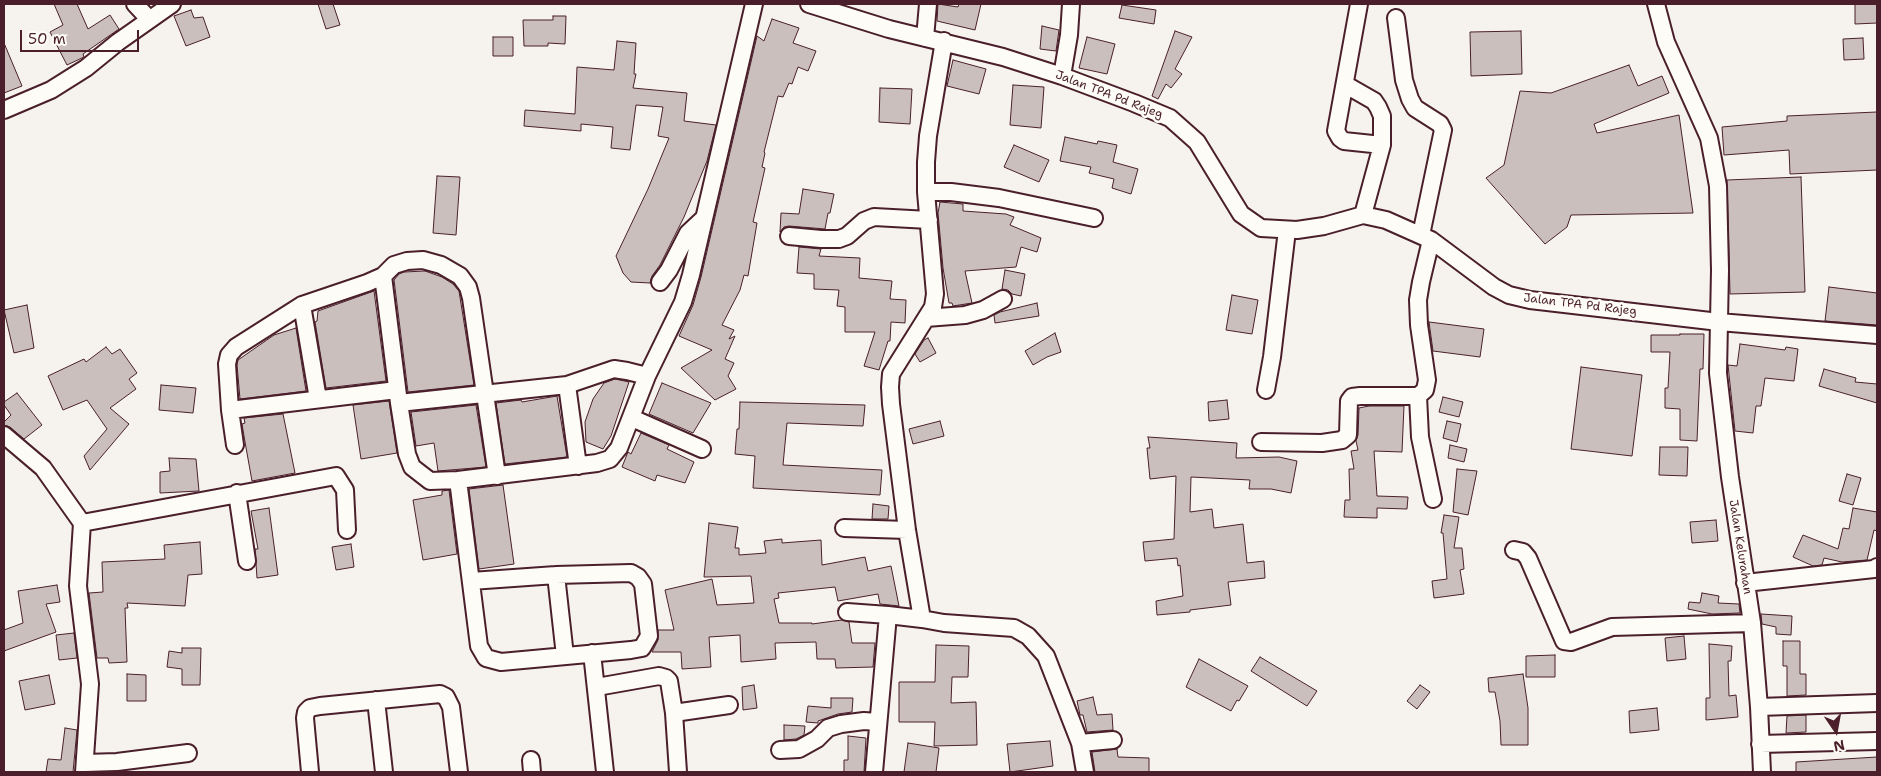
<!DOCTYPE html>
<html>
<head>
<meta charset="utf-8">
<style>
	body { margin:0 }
	#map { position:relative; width:1881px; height:776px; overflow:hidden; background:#f6f3ef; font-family:"Shantell Sans",sans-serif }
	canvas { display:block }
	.frame { position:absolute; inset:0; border:5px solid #4a1f2b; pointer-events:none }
	.north { position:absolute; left:1811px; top:706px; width:50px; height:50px; -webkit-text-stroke:4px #fdfcf7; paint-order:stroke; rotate:168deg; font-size:14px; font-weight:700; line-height:20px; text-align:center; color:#4a1f2b }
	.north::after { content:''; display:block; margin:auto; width:18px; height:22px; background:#4a1f2b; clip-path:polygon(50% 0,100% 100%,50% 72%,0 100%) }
	.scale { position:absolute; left:20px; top:30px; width:119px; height:22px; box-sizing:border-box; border:2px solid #4a1f2b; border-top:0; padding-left:6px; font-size:15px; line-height:18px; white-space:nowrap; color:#4a1f2b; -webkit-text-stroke:4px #fdfcf7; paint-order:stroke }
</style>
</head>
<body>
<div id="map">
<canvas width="1881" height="776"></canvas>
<div class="frame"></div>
<div class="north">N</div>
<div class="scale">50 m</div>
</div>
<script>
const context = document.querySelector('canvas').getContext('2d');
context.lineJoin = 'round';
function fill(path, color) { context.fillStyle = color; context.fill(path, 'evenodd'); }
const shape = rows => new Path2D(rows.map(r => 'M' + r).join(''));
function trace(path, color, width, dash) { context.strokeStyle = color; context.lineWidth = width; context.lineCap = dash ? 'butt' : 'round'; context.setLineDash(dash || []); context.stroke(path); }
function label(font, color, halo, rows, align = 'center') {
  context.font = font + ' "Shantell Sans",sans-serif'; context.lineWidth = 5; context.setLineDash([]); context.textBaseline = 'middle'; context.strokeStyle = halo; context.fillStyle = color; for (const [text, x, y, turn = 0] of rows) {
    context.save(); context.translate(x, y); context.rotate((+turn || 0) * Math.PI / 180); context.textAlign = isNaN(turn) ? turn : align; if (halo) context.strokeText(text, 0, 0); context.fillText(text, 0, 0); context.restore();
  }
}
const building = shape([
	[54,4,77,4,88,29,110,15,119,29,83,54,84,57,67,65,50,32,63,25,54,4],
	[318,4,333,4,340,25,326,29,318,4],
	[938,4,958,7,959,4,981,4,975,30,937,21,938,4],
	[1855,4,1877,4,1877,23,1855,24,1855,4],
	[1122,5,1156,10,1154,24,1119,18,1122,5],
	[191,10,194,18,203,17,210,37,186,46,174,16,191,10],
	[553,16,566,16,565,44,548,43,548,46,524,46,523,20,553,20,553,16],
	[772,19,799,28,793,43,816,51,808,71,798,67,792,84,789,83,783,97,778,96,764,152,765,153,762,167,765,168,753,222,757,223,748,276,744,275,740,290,722,325,734,330,729,339,735,336,725,359,734,363,728,376,736,389,715,400,681,368,712,350,679,336,693,305,701,277,757,36,764,41,772,19],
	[1042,26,1059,30,1056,51,1040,49,1042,26],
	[1175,31,1192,37,1175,69,1182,74,1171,88,1166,84,1158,99,1152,96,1175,31],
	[1521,31,1522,74,1471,76,1470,32,1521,31],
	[493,37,513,37,513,56,493,56,493,37],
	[1087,37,1115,44,1107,74,1079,68,1087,37],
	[1863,38,1864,59,1844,60,1843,39,1863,38],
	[617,41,636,43,634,74,636,74,633,88,687,93,684,121,716,125,707,161,684,217,660,265,652,276,650,283,631,282,623,273,616,256,648,189,669,138,658,136,663,107,636,105,630,150,611,148,613,127,581,124,581,131,524,126,525,110,575,114,577,67,614,70,617,41],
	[4,43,22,86,4,93,4,43],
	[953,60,986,69,979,94,947,86,953,60],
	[1629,65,1638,86,1662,76,1669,93,1594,124,1597,133,1679,115,1693,213,1571,215,1567,227,1545,244,1486,178,1504,165,1520,91,1551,93,1629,65],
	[1013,85,1044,87,1041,128,1010,125,1013,85],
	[880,88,912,89,910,124,879,122,880,88],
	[1877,112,1877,170,1790,174,1789,150,1724,155,1722,127,1787,121,1787,116,1877,112],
	[1065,137,1097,144,1098,141,1117,145,1113,162,1138,169,1131,194,1112,188,1114,179,1089,173,1091,167,1060,161,1065,137],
	[1014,145,1049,160,1039,182,1004,167,1014,145],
	[437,176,460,177,456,235,433,233,437,176],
	[1801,177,1805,292,1730,294,1727,180,1801,177],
	[803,189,834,194,830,213,828,213,825,229,789,226,784,227,780,232,781,213,799,214,803,189],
	[940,202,963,204,963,211,1006,214,1014,217,1010,225,1041,238,1037,252,1021,247,1016,267,965,271,972,303,953,306,952,303,949,303,943,268,938,213,940,202],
	[799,247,821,249,819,256,860,258,859,278,892,281,890,299,906,300,905,323,891,322,890,341,888,341,879,370,864,366,875,332,845,332,845,307,837,306,839,290,814,289,814,274,797,273,799,247],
	[1005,270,1025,274,1021,296,1012,294,1008,290,1002,289,1005,270],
	[425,271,442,277,453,284,459,291,474,385,408,392,394,280,399,274,404,272,425,271],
	[1829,287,1877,293,1877,325,1825,321,1829,287],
	[374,291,386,381,326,388,315,322,317,321,318,311,374,291],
	[1232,295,1258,300,1252,334,1226,330,1232,295],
	[1037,303,1039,316,995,323,994,315,1000,312,1037,303],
	[27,305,34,348,14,353,4,310,27,305],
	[1429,322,1484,329,1480,357,1433,351,1429,322],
	[296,328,306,391,240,399,237,365,238,360,274,335,296,328],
	[1055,333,1061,352,1047,357,1033,365,1025,351,1055,333],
	[1680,334,1704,334,1703,369,1700,369,1697,441,1680,440,1680,409,1665,408,1665,388,1668,388,1670,352,1651,352,1651,335,1680,335,1680,334],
	[928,338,936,353,920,362,915,354,924,340,928,338],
	[1740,344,1785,350,1786,347,1798,349,1794,381,1765,378,1761,406,1756,406,1753,433,1735,431,1728,365,1737,366,1740,344],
	[106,347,112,354,120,349,137,373,129,379,136,389,110,408,129,424,90,470,84,456,107,429,87,400,63,410,48,376,84,359,86,362,106,347],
	[1581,367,1642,375,1632,456,1571,449,1581,367],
	[1824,369,1856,378,1855,382,1877,384,1877,403,1819,386,1824,369],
	[615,379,629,382,611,436,603,449,586,442,585,422,593,399,604,383,615,379],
	[662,383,711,403,693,433,649,414,662,383],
	[161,385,196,388,193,413,159,410,161,385],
	[17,393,42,425,24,439,10,427,4,425,4,422,11,415,4,405,4,402,17,393],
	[557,396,567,457,505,464,496,403,521,400,522,402,557,396],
	[1443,397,1463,402,1459,417,1439,412,1443,397],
	[1227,400,1229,419,1209,421,1208,402,1227,400],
	[389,401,397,453,361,459,353,405,389,401],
	[740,402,865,405,863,426,787,423,783,465,882,470,880,495,753,488,755,456,735,454,737,429,739,429,740,402],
	[476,405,486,467,438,471,434,443,416,446,411,412,476,405],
	[1369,406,1404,406,1402,452,1374,451,1377,496,1408,497,1407,509,1377,508,1377,518,1344,517,1345,500,1350,500,1349,469,1354,469,1351,451,1358,450,1356,441,1358,435,1359,408,1369,406],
	[283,414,295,473,252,481,245,442,242,424,245,423,244,418,283,414],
	[940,421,944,436,913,444,909,429,940,421],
	[1447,421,1461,424,1457,442,1443,438,1447,421],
	[641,433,669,445,667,449,694,462,685,483,657,475,655,481,622,467,628,452,631,454,641,433],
	[1148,437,1237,443,1236,458,1279,457,1297,461,1291,493,1271,489,1249,489,1250,480,1191,477,1190,512,1212,509,1214,528,1243,524,1247,563,1264,561,1265,578,1228,582,1231,605,1190,610,1190,612,1157,615,1156,601,1183,596,1180,565,1178,566,1177,558,1145,561,1143,542,1174,539,1176,476,1150,479,1147,448,1150,448,1148,437],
	[1450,445,1467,449,1464,462,1448,458,1450,445],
	[1660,447,1688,447,1687,476,1659,475,1660,447],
	[169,458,196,459,199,491,160,493,160,472,170,471,169,458],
	[1457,469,1477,471,1468,515,1453,512,1457,469],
	[1847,474,1861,478,1853,505,1839,501,1847,474],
	[503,485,514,564,479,569,469,489,503,485],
	[449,490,457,554,423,560,413,500,442,495,442,491,449,490],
	[873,504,889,506,888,519,872,519,873,504],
	[269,508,278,575,257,578,255,549,258,549,251,511,269,508],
	[1853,508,1877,512,1877,531,1874,530,1867,560,1842,562,1824,558,1822,565,1813,566,1793,557,1803,535,1838,549,1843,528,1849,529,1853,508],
	[1444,515,1459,517,1454,548,1462,548,1464,569,1460,570,1464,594,1434,598,1432,581,1447,579,1443,533,1441,533,1444,515],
	[1716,520,1718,541,1692,543,1690,522,1716,520],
	[709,523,738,527,735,548,739,548,739,555,766,553,764,541,782,539,782,543,821,540,822,565,865,557,868,571,891,566,899,606,880,604,878,594,838,601,835,587,778,593,779,598,774,599,779,623,812,623,812,624,842,620,849,622,852,643,875,643,873,667,836,668,835,659,817,659,816,642,775,643,776,659,741,662,740,635,709,637,711,667,682,669,681,652,652,652,658,640,658,630,674,630,665,590,712,579,717,605,754,603,751,576,704,577,709,523],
	[200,542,202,574,188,575,185,606,127,603,128,608,125,608,127,662,109,663,108,658,97,658,89,593,103,592,102,562,165,559,164,545,200,542],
	[351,544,354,567,336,570,332,547,351,544],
	[57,585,60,602,46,604,56,632,4,651,4,630,23,623,18,591,57,585],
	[1702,593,1719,596,1718,603,1739,604,1740,613,1712,614,1688,609,1689,602,1700,603,1702,593],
	[1761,614,1792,616,1791,635,1776,634,1776,627,1762,624,1761,614],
	[74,633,77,658,59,660,56,635,74,633],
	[1684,636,1686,659,1667,661,1665,638,1684,636],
	[1783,641,1800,641,1800,674,1806,674,1806,695,1787,696,1787,666,1783,666,1783,641],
	[1709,644,1732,646,1731,661,1728,661,1729,696,1736,695,1738,717,1706,720,1706,698,1710,698,1709,644],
	[936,645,969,646,968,677,952,677,951,703,976,702,977,745,934,746,935,722,899,722,899,682,935,682,936,645],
	[182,648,201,648,200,685,182,685,182,669,167,667,169,651,182,653,182,648],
	[1555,655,1555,677,1526,677,1526,656,1555,655],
	[1260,657,1317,691,1307,706,1251,671,1260,657],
	[1199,659,1248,686,1239,701,1237,700,1231,711,1186,687,1199,659],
	[127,674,146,675,146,701,127,701,127,674],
	[1523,674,1528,708,1528,745,1501,745,1500,721,1495,692,1489,692,1488,678,1523,674],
	[49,675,55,704,25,710,19,681,49,675],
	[754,685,757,708,743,710,742,687,754,685],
	[1420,685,1430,692,1417,709,1407,701,1420,685],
	[1093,697,1097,715,1112,714,1113,730,1087,732,1083,715,1080,715,1077,701,1093,697],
	[831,698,853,698,852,712,838,714,818,721,818,723,806,722,808,706,831,708,831,698],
	[1657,708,1659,730,1630,733,1629,711,1657,708],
	[1806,715,1806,732,1786,733,1787,716,1806,715],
	[784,725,805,726,804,735,796,739,784,740,784,725],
	[65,728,77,730,73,772,46,772,48,759,61,760,65,728],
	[848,736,866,738,864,772,844,772,844,760,848,760,848,736],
	[1050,741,1053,766,1010,772,1007,744,1050,741],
	[908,743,939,748,936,772,904,772,908,743],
	[1117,749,1118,757,1149,758,1149,772,1095,772,1092,752,1117,749],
	[1877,757,1877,772,1796,772,1796,762,1877,757]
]);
fill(building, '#cbbfbe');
trace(building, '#4a1f2b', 1);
const minor = shape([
	[135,4,149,19],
	[809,4,889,29,1003,57,1062,76,1134,103,1170,118,1197,142,1241,214,1261,228,1297,230,1324,226,1363,215,1386,220,1431,240,1494,287,1509,295,1530,300,1719,322,1877,335],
	[1359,4,1336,131,1340,138,1344,141,1382,145,1363,215],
	[1656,4,1666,42,1709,138,1718,186,1720,270,1718,373,1730,477,1752,623,1759,707,1762,772],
	[1396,18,1404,80,1410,99,1415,108,1440,124,1443,130,1421,235],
	[925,38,928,4],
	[944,41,928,136,926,162,926,192,935,294,933,307,891,374,890,387,891,404,907,530,922,619,944,623,1014,628,1028,636,1046,656,1080,743,1085,772],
	[1062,76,1069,35,1071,4],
	[1346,85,1374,101,1378,107,1382,116,1382,145],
	[4,110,51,90,86,68,118,42,172,4],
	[926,192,951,192,999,198,1094,218],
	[789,236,821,239,839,239,847,236,864,221,874,217,929,220],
	[383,276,399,403,567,385,614,369,627,371,647,376,683,302,691,275,754,4],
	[660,282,669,270,688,233,704,218],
	[302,305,318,399],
	[926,318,965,315,983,310,1003,299],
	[567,385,578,466],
	[1266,390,1272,357,1287,230],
	[1418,396,1420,437,1433,499],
	[399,403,407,454,412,467,430,481,458,480,597,463,610,459,619,448,647,376],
	[230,410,227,364,229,355,236,347,302,305,367,283,383,276,394,265,407,261,423,260,441,265,460,276,468,287,471,298,497,476],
	[632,418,702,449],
	[4,435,43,468,82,523,78,586,90,684,84,772],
	[1261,442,1322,443,1342,440,1348,435,1349,401,1352,397,1360,396,1418,396,1425,390,1427,380,1419,325,1418,300,1421,282,1431,240],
	[235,445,230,410,397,390],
	[458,480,479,646,486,658,501,662,631,650,642,648,649,636,643,584,638,577,631,573,556,575,471,581],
	[237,493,247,561],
	[82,523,336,476,345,490,347,530],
	[844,528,907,530],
	[1514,550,1523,552,1528,558,1564,641,1571,642,1612,627,1752,623],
	[556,575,565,656],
	[1745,583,1874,569,1877,567],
	[847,612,888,615],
	[592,653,605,772],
	[597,687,659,676,666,678,669,681,674,713,729,705],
	[376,700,384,772],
	[1759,707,1877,703],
	[674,713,678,772],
	[1080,743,1113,740],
	[1760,744,1877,741],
	[780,750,799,749,817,739,828,728,841,724,864,721,877,722],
	[531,760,532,772],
	[85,763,117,762,188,753],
	[310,772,305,718,306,712,310,708,320,706,440,694,446,697,451,707,459,772],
	[874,772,888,615,922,619]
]);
trace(minor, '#4a1f2b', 20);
trace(minor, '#fdfcf7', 16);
label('12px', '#4a1f2b', '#fdfcf7', [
	["Jalan TPA Pd Rajeg",1109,95,21],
	["Jalan TPA Pd Rajeg",1580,305,7],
	["Jalan Kelurahan",1740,547,81]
]);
</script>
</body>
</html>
